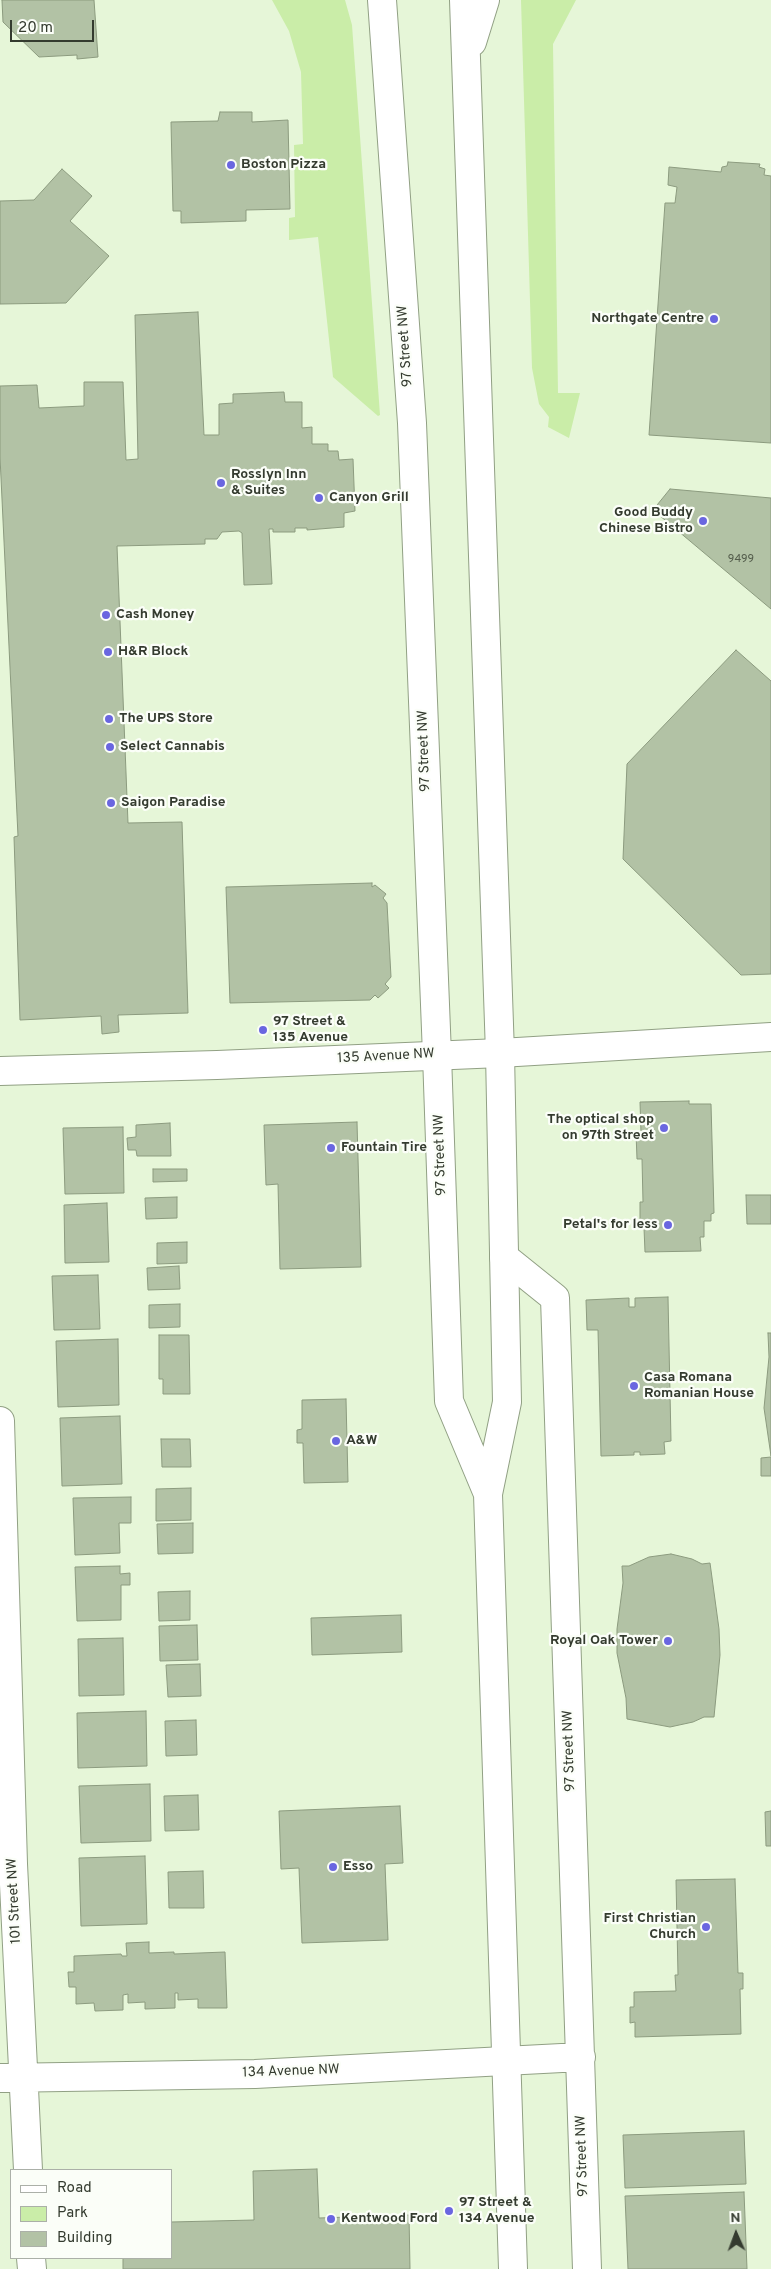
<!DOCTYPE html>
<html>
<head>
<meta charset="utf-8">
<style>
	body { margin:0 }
	#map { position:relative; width:771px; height:2269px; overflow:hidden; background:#e6f6d8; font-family:Overpass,sans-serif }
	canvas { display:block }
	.legend { position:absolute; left:10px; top:2169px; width:162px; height:90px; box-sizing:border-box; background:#fbfef8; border:1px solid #abb0a8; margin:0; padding:6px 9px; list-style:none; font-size:15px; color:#343b2f }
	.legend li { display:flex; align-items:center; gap:10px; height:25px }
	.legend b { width:25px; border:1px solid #abb0a8 }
	.north { position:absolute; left:711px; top:2209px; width:50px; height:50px; -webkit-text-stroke:4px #fbfef8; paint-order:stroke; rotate:358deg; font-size:14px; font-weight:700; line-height:20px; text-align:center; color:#343b2f }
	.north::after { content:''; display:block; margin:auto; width:18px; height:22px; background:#343b2f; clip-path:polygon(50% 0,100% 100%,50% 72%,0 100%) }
	.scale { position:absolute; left:10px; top:20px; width:84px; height:22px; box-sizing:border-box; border:2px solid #343b2f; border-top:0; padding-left:6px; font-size:15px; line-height:18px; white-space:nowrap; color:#343b2f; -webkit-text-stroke:4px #fbfef8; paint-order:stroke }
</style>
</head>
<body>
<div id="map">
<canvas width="771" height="2269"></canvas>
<ul class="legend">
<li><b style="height:6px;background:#fff"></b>Road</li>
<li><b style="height:14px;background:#caeda8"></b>Park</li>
<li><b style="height:14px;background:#b2c2a5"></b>Building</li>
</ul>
<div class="north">N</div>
<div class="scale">20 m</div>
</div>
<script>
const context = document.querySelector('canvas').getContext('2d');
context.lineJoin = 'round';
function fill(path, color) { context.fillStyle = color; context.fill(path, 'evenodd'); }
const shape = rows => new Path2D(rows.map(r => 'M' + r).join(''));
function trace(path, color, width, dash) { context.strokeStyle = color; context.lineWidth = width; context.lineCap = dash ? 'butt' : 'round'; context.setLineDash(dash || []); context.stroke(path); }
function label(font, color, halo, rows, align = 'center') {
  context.font = font + ' Overpass,sans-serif'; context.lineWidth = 4.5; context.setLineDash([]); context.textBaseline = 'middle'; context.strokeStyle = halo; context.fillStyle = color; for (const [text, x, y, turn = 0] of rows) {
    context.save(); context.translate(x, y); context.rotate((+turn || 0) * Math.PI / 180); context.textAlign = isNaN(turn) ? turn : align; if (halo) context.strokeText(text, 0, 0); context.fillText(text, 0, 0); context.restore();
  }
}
fill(shape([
	[272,0,345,0,352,25,380,415,378,416,333,377,318,237,289,240,289,218,295,217,294,145,303,144,301,72,289,31],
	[521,0,576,0,553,44,558,393,580,393,569,438,548,427,549,417,539,404,532,368]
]), '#caeda8');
const building = shape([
	[2,0,94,0,98,57,77,59,77,55,39,57,3,22,2,0],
	[220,112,252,112,252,122,288,120,290,209,246,210,246,221,181,223,181,211,173,211,171,122,218,121,220,112],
	[728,162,760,164,759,167,765,169,764,175,771,176,771,443,649,435,665,203,675,203,677,187,668,185,669,167,721,172,722,167,727,166,728,162],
	[62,169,92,196,70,221,109,256,66,303,0,304,0,201,34,200,62,169],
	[198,312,204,435,219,435,219,404,233,403,233,394,284,392,285,402,302,402,302,428,312,427,312,444,328,444,328,451,338,451,339,460,353,459,355,511,344,513,344,527,307,530,307,528,295,528,295,532,273,532,273,529,269,529,272,584,244,585,242,533,239,531,222,532,217,539,205,539,205,544,117,546,128,823,182,822,188,1013,118,1015,119,1032,102,1034,101,1016,20,1020,14,837,18,836,0,457,0,386,37,385,39,408,84,406,84,382,123,382,126,460,138,459,135,315,198,312],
	[670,489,771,498,771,609,653,510,670,489],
	[736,650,771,681,771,974,741,975,623,859,627,764,736,650],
	[372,883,372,887,375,885,386,894,383,898,387,903,391,977,385,984,389,988,378,998,375,995,370,1000,230,1003,226,887,372,883],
	[689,1101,689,1104,711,1104,714,1213,711,1214,711,1221,704,1221,704,1237,700,1237,701,1251,645,1252,644,1228,640,1228,640,1202,643,1202,642,1159,637,1159,636,1133,641,1133,640,1102,689,1101],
	[357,1122,361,1267,280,1269,278,1184,266,1185,264,1125,357,1122],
	[170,1123,171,1156,137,1156,136,1150,128,1150,127,1138,136,1137,136,1125,170,1123],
	[123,1127,124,1193,65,1194,63,1128,123,1127],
	[153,1169,187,1169,187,1181,153,1182,153,1169],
	[746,1195,771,1195,771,1224,747,1224,746,1195],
	[177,1197,177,1218,146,1219,145,1198,177,1197],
	[107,1203,109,1262,65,1263,64,1205,107,1203],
	[187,1242,187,1263,157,1264,157,1243,187,1242],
	[179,1266,180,1289,148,1290,147,1268,179,1266],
	[98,1275,100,1329,54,1330,52,1276,98,1275],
	[668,1297,671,1441,664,1442,665,1454,640,1455,640,1452,634,1452,634,1455,601,1456,598,1330,587,1330,586,1300,629,1298,629,1307,635,1307,635,1298,668,1297],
	[180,1304,180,1327,149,1328,149,1305,180,1304],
	[768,1333,771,1333,771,1456,764,1408,769,1357,768,1333],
	[159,1335,189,1335,190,1394,163,1394,163,1379,159,1379,159,1335],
	[118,1339,119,1405,58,1407,56,1341,118,1339],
	[346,1399,348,1482,304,1483,303,1443,297,1443,297,1430,302,1429,302,1400,346,1399],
	[120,1416,122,1484,62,1486,60,1418,120,1416],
	[161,1439,190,1439,191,1467,162,1467,161,1439],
	[771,1457,771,1476,761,1476,761,1458,771,1457],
	[191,1488,191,1520,156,1521,156,1489,191,1488],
	[131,1497,131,1523,119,1523,120,1553,75,1555,73,1498,131,1497],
	[193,1523,193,1553,158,1554,157,1524,193,1523],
	[671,1554,692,1559,702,1564,710,1563,719,1629,720,1655,714,1717,704,1717,693,1722,670,1727,627,1719,626,1698,617,1653,617,1629,623,1583,622,1566,629,1566,649,1557,671,1554],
	[120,1566,120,1574,130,1573,130,1585,121,1585,121,1620,77,1621,75,1567,120,1566],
	[190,1591,190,1620,159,1621,158,1592,190,1591],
	[401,1615,402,1652,312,1655,311,1618,401,1615],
	[197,1625,198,1660,160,1661,159,1626,197,1625],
	[123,1638,124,1695,79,1696,78,1639,123,1638],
	[200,1664,201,1696,168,1697,166,1665,200,1664],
	[146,1711,147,1766,78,1768,77,1713,146,1711],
	[196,1720,197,1755,166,1756,165,1721,196,1720],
	[150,1784,151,1841,81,1843,79,1786,150,1784],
	[198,1795,199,1830,165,1831,164,1796,198,1795],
	[400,1806,403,1863,385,1864,388,1940,302,1943,299,1868,281,1869,279,1811,400,1806],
	[771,1811,771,1846,766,1846,765,1812,771,1811],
	[145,1856,147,1924,81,1926,79,1858,145,1856],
	[203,1871,204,1908,169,1908,168,1872,203,1871],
	[735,1879,738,1973,743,1973,743,1989,740,1989,741,2034,635,2037,635,2022,630,2023,630,2007,634,2007,634,1992,676,1991,675,1975,678,1975,676,1880,735,1879],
	[149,1942,149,1953,174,1952,174,1954,225,1952,227,2008,198,2008,198,1999,178,2000,178,1993,175,1993,175,2008,145,2009,145,2002,128,2003,128,1994,123,1995,123,2010,95,2011,94,2003,76,2004,76,1987,69,1987,68,1972,74,1972,74,1956,121,1954,122,1956,127,1956,126,1943,149,1942],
	[744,2131,746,2184,625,2188,623,2135,744,2131],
	[317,2169,319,2218,409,2215,410,2269,123,2269,123,2258,171,2258,171,2222,254,2220,253,2171,317,2169],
	[744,2192,747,2269,628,2269,625,2196,744,2192]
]);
fill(building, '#b2c2a5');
trace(building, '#8c9b7f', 1);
const minor = shape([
	[504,1257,555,1298,587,2269],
	[0,1421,13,1864,28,2170],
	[0,2078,255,2074,581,2057],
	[31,2258,32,2269]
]);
const tertiary = shape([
	[0,1071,217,1065,500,1053,771,1037]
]);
const primary = shape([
	[382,0,412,423,437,1055,449,1401,488,1494],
	[464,0,500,1053,507,1402,488,1494,513,2269],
	[472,42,485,0]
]);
trace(minor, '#91a084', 30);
trace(tertiary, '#91a084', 30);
trace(primary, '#91a084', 30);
trace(minor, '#fff', 28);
trace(tertiary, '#fff', 28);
trace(primary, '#fff', 28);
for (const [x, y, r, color] of [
	[231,165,5,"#6a66e0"],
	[714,319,5,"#6a66e0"],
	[221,483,5,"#6a66e0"],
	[319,498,5,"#6a66e0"],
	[703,521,5,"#6a66e0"],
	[106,615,5,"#6a66e0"],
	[108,652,5,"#6a66e0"],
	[109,719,5,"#6a66e0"],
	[110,747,5,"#6a66e0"],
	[111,803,5,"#6a66e0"],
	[263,1030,5,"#6a66e0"],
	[664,1128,5,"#6a66e0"],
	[331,1148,5,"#6a66e0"],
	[668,1225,5,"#6a66e0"],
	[634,1386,5,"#6a66e0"],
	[336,1441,5,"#6a66e0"],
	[668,1641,5,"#6a66e0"],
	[333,1867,5,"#6a66e0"],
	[706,1927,5,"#6a66e0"],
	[449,2211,5,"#6a66e0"],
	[331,2219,5,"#6a66e0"]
]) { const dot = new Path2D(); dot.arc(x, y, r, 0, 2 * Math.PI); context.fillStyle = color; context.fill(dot); trace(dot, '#fbfef8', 2); }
label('11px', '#545d4c', null, [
	["9499",741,560]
]);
label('bold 14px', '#343b2f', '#fbfef8', [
	["Boston Pizza",241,165],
	["Northgate Centre",704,319,"right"],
	["Rosslyn Inn",231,475],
	["& Suites",231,491],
	["Canyon Grill",329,498],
	["Good Buddy",693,513,"right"],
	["Chinese Bistro",693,529,"right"],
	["Cash Money",116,615],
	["H&R Block",118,652],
	["The UPS Store",119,719],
	["Select Cannabis",120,747],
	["Saigon Paradise",121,803],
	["97 Street &",273,1022],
	["135 Avenue",273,1038],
	["The optical shop",654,1120,"right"],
	["on 97th Street",654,1136,"right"],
	["Fountain Tire",341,1148],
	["Petal's for less",658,1225,"right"],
	["Casa Romana",644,1378],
	["Romanian House",644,1394],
	["A&W",346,1441],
	["Royal Oak Tower",658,1641,"right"],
	["Esso",343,1867],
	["First Christian",696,1919,"right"],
	["Church",696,1935,"right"],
	["97 Street &",459,2203],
	["134 Avenue",459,2219],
	["Kentwood Ford",341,2219]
], 'left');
label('14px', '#343b2f', '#fbfef8', [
	["97 Street NW",406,346,-94],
	["97 Street NW",425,751,-92],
	["135 Avenue NW",386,1057,-3],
	["97 Street NW",441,1155,-92],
	["97 Street NW",570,1751,-92],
	["101 Street NW",15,1901,-93],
	["134 Avenue NW",291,2072,-2],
	["97 Street NW",583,2156,-92]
]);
</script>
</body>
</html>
